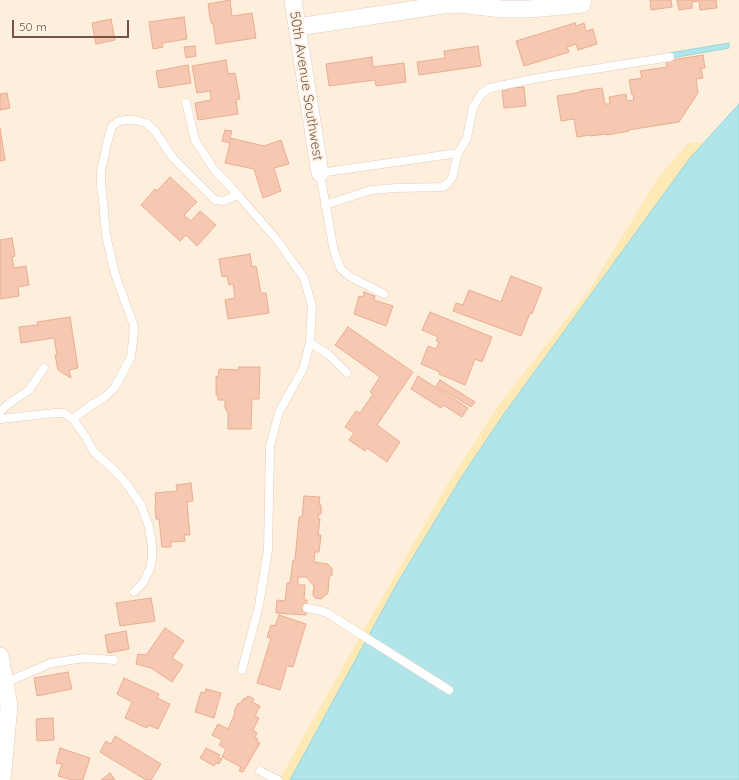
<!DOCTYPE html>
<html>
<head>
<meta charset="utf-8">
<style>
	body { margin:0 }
	#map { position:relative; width:739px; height:780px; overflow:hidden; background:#feefdd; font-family:Quicksand,sans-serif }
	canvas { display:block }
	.scale { position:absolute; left:12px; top:20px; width:117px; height:18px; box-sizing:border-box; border:2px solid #755244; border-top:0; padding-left:5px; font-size:12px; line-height:14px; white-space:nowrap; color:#755244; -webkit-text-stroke:3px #fff3e5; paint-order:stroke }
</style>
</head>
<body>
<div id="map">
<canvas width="739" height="780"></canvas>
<div class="scale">50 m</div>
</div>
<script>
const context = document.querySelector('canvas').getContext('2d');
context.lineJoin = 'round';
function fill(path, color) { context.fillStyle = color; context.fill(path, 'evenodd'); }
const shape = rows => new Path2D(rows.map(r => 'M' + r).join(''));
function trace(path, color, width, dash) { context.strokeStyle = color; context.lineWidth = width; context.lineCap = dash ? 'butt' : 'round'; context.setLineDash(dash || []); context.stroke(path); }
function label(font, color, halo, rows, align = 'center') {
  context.font = font + ' Quicksand,sans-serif'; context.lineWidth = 4; context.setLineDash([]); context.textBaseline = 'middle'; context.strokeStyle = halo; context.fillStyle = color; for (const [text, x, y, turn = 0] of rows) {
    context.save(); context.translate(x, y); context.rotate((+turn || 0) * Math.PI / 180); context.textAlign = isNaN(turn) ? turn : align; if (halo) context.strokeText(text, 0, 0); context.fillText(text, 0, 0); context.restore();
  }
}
fill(shape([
	[711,142,314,780,279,780,368,622,446,487,498,406,589,290,658,178,688,143]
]), '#ffe9b6');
const water = shape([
	[729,43,729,48,672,58,669,53,729,43],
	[739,104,739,780,290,780,398,582,463,475,504,414,690,158,739,104]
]);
fill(water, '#b1e5e9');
trace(water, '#96d6db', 1);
const building = shape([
	[230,0,232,16,252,13,256,38,216,44,213,23,211,23,208,4,230,0],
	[650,0,671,0,672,7,651,10,650,0],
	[677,0,716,0,717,8,700,10,699,1,692,2,692,8,679,10,677,0],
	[184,17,187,39,162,43,163,47,153,49,149,22,184,17],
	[111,19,115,40,96,44,92,23,111,19],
	[575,23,576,26,584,23,586,31,593,29,597,44,578,50,576,44,567,47,569,52,524,66,516,41,575,23],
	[195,46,196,56,186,58,184,47,195,46],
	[478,46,481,66,419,75,417,62,445,58,444,51,478,46],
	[703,55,705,68,701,68,703,78,696,79,698,93,679,122,628,130,629,131,607,135,607,134,590,136,590,135,577,137,574,119,561,121,557,96,581,92,580,91,602,88,605,104,610,104,609,97,626,94,627,101,634,100,633,94,632,95,629,80,642,78,640,71,667,67,666,61,703,55],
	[372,57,373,67,404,63,406,82,376,86,375,80,329,86,326,64,372,57],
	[226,60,228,74,235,73,240,99,236,100,238,114,198,120,195,103,211,100,210,91,197,93,192,66,226,60],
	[188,65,191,83,159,88,156,71,188,65],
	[516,85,516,88,524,87,526,106,504,108,502,91,508,90,507,86,516,85],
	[7,93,10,108,0,110,0,94,7,93],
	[0,128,5,160,0,161,0,128],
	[225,130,232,131,230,138,264,146,281,140,289,164,274,168,281,191,263,198,254,169,225,163,230,143,222,141,225,130],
	[170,177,197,202,184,215,191,221,200,211,216,225,197,246,186,235,180,241,141,205,155,189,157,191,170,177],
	[12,238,15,256,12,257,14,268,26,266,29,285,18,287,19,296,0,299,0,240,12,238],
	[250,254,252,267,256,266,261,293,266,293,269,313,228,319,225,300,235,298,233,284,229,285,227,276,222,277,219,259,250,254],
	[511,276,542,288,532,314,530,313,521,336,453,311,456,303,463,305,469,290,501,302,511,276],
	[364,292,375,296,374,300,393,306,386,326,354,314,359,296,363,297,364,292],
	[430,312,492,337,482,362,475,359,465,385,439,374,440,372,421,364,428,346,436,349,439,342,436,341,438,337,422,330,430,312],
	[70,317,78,368,69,370,71,378,58,370,55,355,57,355,54,338,21,343,19,327,38,325,37,322,70,317],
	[348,327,413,372,377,425,400,442,387,462,367,448,365,451,349,440,354,433,345,427,356,411,360,413,373,394,370,392,380,377,335,345,348,327],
	[239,367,260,367,259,399,252,399,251,429,228,429,228,413,225,408,225,400,218,400,218,395,216,395,216,376,218,377,219,369,238,370,239,367],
	[418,376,468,408,462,417,443,405,441,408,411,389,418,376],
	[440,380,475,402,471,407,436,386,440,380],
	[191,483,193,501,187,502,190,535,184,535,185,541,171,542,171,547,162,547,159,519,156,519,155,504,156,504,155,493,177,491,176,485,191,483],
	[304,496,320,497,319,505,321,505,321,514,319,514,318,519,320,519,318,535,321,535,319,552,315,552,314,562,328,564,332,569,332,575,329,577,328,593,321,599,315,598,313,595,314,586,306,577,298,577,298,585,305,585,304,600,307,600,306,615,276,613,277,600,285,601,287,583,290,583,293,560,295,560,299,517,302,517,304,496],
	[151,598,155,621,120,626,116,603,151,598],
	[279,615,306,624,293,667,287,666,280,690,257,683,271,638,267,637,271,625,275,626,279,615],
	[165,628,184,641,172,658,183,665,172,682,151,668,136,664,138,654,146,655,165,628],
	[126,631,129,649,108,653,105,635,126,631],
	[68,672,72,689,37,696,34,678,68,672],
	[124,678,159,694,157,698,170,704,158,729,148,725,147,728,125,718,132,702,117,694,124,678],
	[206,689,221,693,214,718,195,712,201,692,205,693,206,689],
	[248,696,254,699,252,702,260,706,255,716,259,718,253,730,257,733,255,737,258,739,257,742,260,743,243,772,239,771,241,767,222,757,226,749,219,745,222,740,212,735,218,724,228,729,235,713,234,712,238,703,240,704,244,698,246,699,248,696],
	[53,718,54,740,37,741,36,719,53,718],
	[115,736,161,764,151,780,146,780,100,752,106,741,111,744,115,736],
	[60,748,90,758,83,780,72,780,58,776,62,764,56,763,60,748],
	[206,748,220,755,218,758,222,759,219,764,216,763,214,766,200,758,206,748],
	[110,773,115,780,101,780,110,773]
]);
fill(building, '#f6c8b2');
trace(building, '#eaac91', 1);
const lane = shape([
	[186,103,195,140,213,168,238,195,277,240,304,278,312,306,310,343,303,369,279,412,270,446,268,550,259,605,242,670],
	[325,205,371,190,397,188,442,187,447,184,452,178,458,153],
	[384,294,349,276,341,269,336,257,333,246,320,173,458,153,467,138,473,107,482,93,490,88,538,78,670,57],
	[310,343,328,354,347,373],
	[0,412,7,405,29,390,44,368],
	[0,419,55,413,64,413,73,419,85,436,94,452,115,471,126,483,141,505,149,527,152,546,152,558,150,569,143,583,134,592],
	[73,419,90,406,105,397,115,387,131,357,133,340,134,326,115,274,106,235,103,201,101,184,101,172,107,143,112,126,119,121,127,120,135,120,146,123,155,131,173,158,215,200,223,201,238,195],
	[307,608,322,611,327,613,449,690],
	[5,683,51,663,85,658,114,660],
	[260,771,278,780]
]);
const street = shape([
	[293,0,320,173],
	[298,27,443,5,460,4,502,9,527,9,542,8,582,4,583,0],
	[0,656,5,683,9,706,2,780]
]);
trace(lane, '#e4cbbc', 9);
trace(street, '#e4cbbc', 18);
trace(lane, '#fff', 8);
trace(street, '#fff', 17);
label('14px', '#755244', '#fff3e5', [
	["50th Avenue Southwest",306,86,81]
]);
</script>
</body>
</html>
